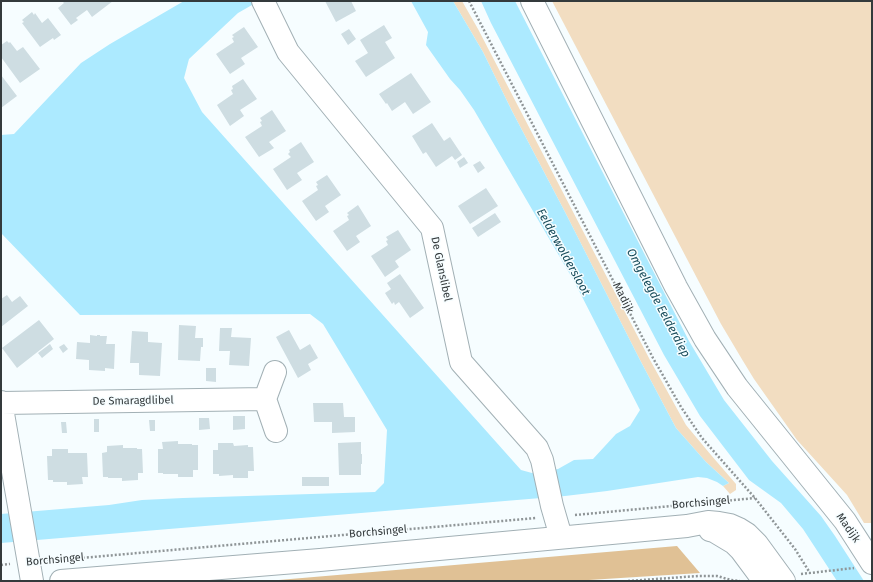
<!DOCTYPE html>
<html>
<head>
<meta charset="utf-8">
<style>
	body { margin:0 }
	#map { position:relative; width:873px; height:582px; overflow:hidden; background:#f6fdff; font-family:"Fira Sans",sans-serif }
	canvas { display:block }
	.frame { position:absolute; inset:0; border:2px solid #343a3c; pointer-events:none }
</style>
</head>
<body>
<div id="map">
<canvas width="873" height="582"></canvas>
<div class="frame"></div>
</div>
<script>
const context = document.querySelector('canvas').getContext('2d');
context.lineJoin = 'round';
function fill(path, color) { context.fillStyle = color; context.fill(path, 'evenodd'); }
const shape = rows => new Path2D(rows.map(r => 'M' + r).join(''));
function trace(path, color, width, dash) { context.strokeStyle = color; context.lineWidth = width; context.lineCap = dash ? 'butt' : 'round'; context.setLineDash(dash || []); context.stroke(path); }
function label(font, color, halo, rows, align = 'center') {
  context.font = font + ' "Fira Sans",sans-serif'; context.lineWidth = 3; context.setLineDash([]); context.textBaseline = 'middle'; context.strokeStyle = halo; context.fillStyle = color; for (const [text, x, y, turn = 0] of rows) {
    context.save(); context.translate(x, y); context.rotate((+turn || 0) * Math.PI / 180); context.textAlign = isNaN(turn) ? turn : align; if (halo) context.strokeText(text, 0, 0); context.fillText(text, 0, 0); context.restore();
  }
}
fill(shape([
	[453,1,462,1,478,29,650,360,686,425,711,455,736,484,736,490,730,494,723,486,729,483,706,462,676,428,640,360,565,212,512,111,483,52],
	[552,1,872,1,872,523,864,523,847,495,797,440,754,379,743,361,721,324]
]), '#f2ddc1');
fill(shape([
	[677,546,700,573,573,581,267,581]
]), '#e0c195');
fill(shape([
	[184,1,259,1,238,13,189,59,184,78,202,112,521,470,532,473,558,469,574,460,593,459,616,434,630,426,640,410,575,283,474,110,460,90,450,79,426,45,428,32,411,1,453,1,483,52,512,111,565,212,640,360,676,428,706,462,729,483,723,486,717,482,707,478,698,477,607,491,565,496,1,543,1,514,109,505,142,500,183,498,375,492,384,483,387,430,323,324,310,314,80,315,1,233,1,135,14,134,81,63,110,44],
	[481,1,515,1,689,341,724,400,772,461,821,516,835,536,864,581,837,581,803,529,781,503,749,480,700,416,664,355,491,23]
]), '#aceaff');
fill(shape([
	[62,1,113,1,92,17,87,10,76,18,78,20,71,25,58,8,64,3],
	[325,1,351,1,356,11,336,22],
	[32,12,34,15,35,13,42,23,48,18,61,35,54,40,53,38,40,47,22,23,24,22,22,20],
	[384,25,392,38,385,42,395,58,366,77,355,61,368,53,360,40],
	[244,27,258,47,241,58,245,64,230,74,216,54,234,42,232,38,234,37,232,35],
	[349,29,356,39,348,45,341,34],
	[7,41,9,43,10,42,17,51,23,47,40,69,20,83,1,57,1,45],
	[411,73,431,102,413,114,405,102,392,111,387,103,386,104,379,94],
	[1,75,17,96,1,108],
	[243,79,257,99,240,110,244,116,230,126,217,105,233,94,231,90,233,89,232,86],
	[272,110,286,131,269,142,274,148,259,157,245,137,262,126,260,122,262,121,260,118],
	[432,123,444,141,450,137,462,155,455,160,452,156,436,167,426,152,423,154,412,136],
	[301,142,314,162,297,173,302,180,287,190,273,169,291,157,288,154,290,152,289,150],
	[464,157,468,163,460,168,457,162],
	[480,161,485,168,478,173,473,165],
	[327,175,341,195,325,206,329,212,316,221,302,201,318,190,316,186,318,185,316,182],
	[486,188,498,206,470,224,458,206],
	[358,205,371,226,356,236,360,242,347,251,333,231,349,220,347,216,349,215,347,213],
	[495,213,501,222,478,237,472,228],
	[398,230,411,250,395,261,399,267,385,277,371,256,388,245,386,241,388,240,386,237],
	[400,274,424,308,410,318,399,302,395,305,394,302,392,304,385,293,391,289,387,283],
	[7,295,12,302,20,296,28,306,1,327,1,299],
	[39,320,54,339,17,368,2,348],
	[179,325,196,326,195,338,203,338,203,347,201,347,200,361,178,360],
	[220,328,232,328,231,337,251,338,249,366,229,365,230,351,219,351],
	[289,330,300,350,310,344,318,358,308,364,311,370,298,378,276,337],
	[132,331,148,332,148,342,162,343,160,376,139,375,139,363,130,363],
	[90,335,97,336,97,335,100,335,100,336,107,336,106,344,115,344,114,369,105,368,105,371,89,370,89,360,76,359,77,342,90,343],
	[50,344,53,349,42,358,38,353],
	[64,344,68,349,63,353,59,347],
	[206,368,216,368,216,382,206,381],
	[313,403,343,403,344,417,355,417,355,432,332,433,332,422,314,422],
	[233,416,245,416,245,429,233,430],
	[199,418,209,418,210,429,199,430],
	[94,419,99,419,99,432,94,432],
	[149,420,155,420,155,431,150,431],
	[61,422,66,422,67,433,62,433],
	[178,441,178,444,192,444,192,445,198,445,198,470,193,470,193,477,178,477,178,474,163,474,163,473,158,473,158,449,163,449,162,442],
	[361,442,361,454,362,454,362,464,361,464,361,475,339,475,338,443],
	[218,443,233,443,234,446,248,445,248,447,253,447,254,471,248,471,248,478,233,478,233,475,219,476,219,474,213,474,213,450,218,450],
	[123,445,123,448,137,448,137,449,142,449,143,473,138,473,138,480,122,481,122,478,108,478,108,477,103,477,102,453,107,452,107,446],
	[52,449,68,449,68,453,87,453,88,477,82,477,83,484,67,485,67,482,53,482,53,480,48,480,47,456,52,456],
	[302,477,329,477,329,486,302,486]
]), '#cedde2');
const minor = shape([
	[263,1,288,52,432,228,461,362,537,448,542,460,552,506,561,537],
	[532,1,676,287,705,339,737,387,845,521,872,563],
	[275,372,265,399,276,431],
	[1,402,32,581],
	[2,403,265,399]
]);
const major = shape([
	[710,530,714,531,734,543,741,550,764,581],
	[61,581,320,560,687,526,708,522,719,523,730,525,739,529,747,534,757,544,784,581]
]);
trace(minor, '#a2b0b5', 24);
trace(major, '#a2b0b5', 24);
trace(shape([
	[469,1,653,358,681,407,702,438,755,498,795,549,810,573],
	[714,502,755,498],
	[575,515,693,504],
	[47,561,536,518],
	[1,565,10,564],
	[801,574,854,568],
	[628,581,698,576,717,576,731,580,740,581]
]), '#8f9597', 2.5, [2, 2]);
trace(minor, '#fff', 22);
trace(major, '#fff', 22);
label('11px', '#343a3c', '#f6fdff', [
	["De Glanslibel",441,269,78],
	["Madijk",623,298,63],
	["De Smaragdlibel",133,401,-1],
	["Borchsingel",701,503,-5],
	["Madijk",848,528,55],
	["Borchsingel",378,532,-5],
	["Borchsingel",55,560,-5]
]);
label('italic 12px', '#184c5b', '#f6fdff', [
	["Eelderwoldersloot",563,252,61],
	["Omgelegde Eelderdiep",658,303,62]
]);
</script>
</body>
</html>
